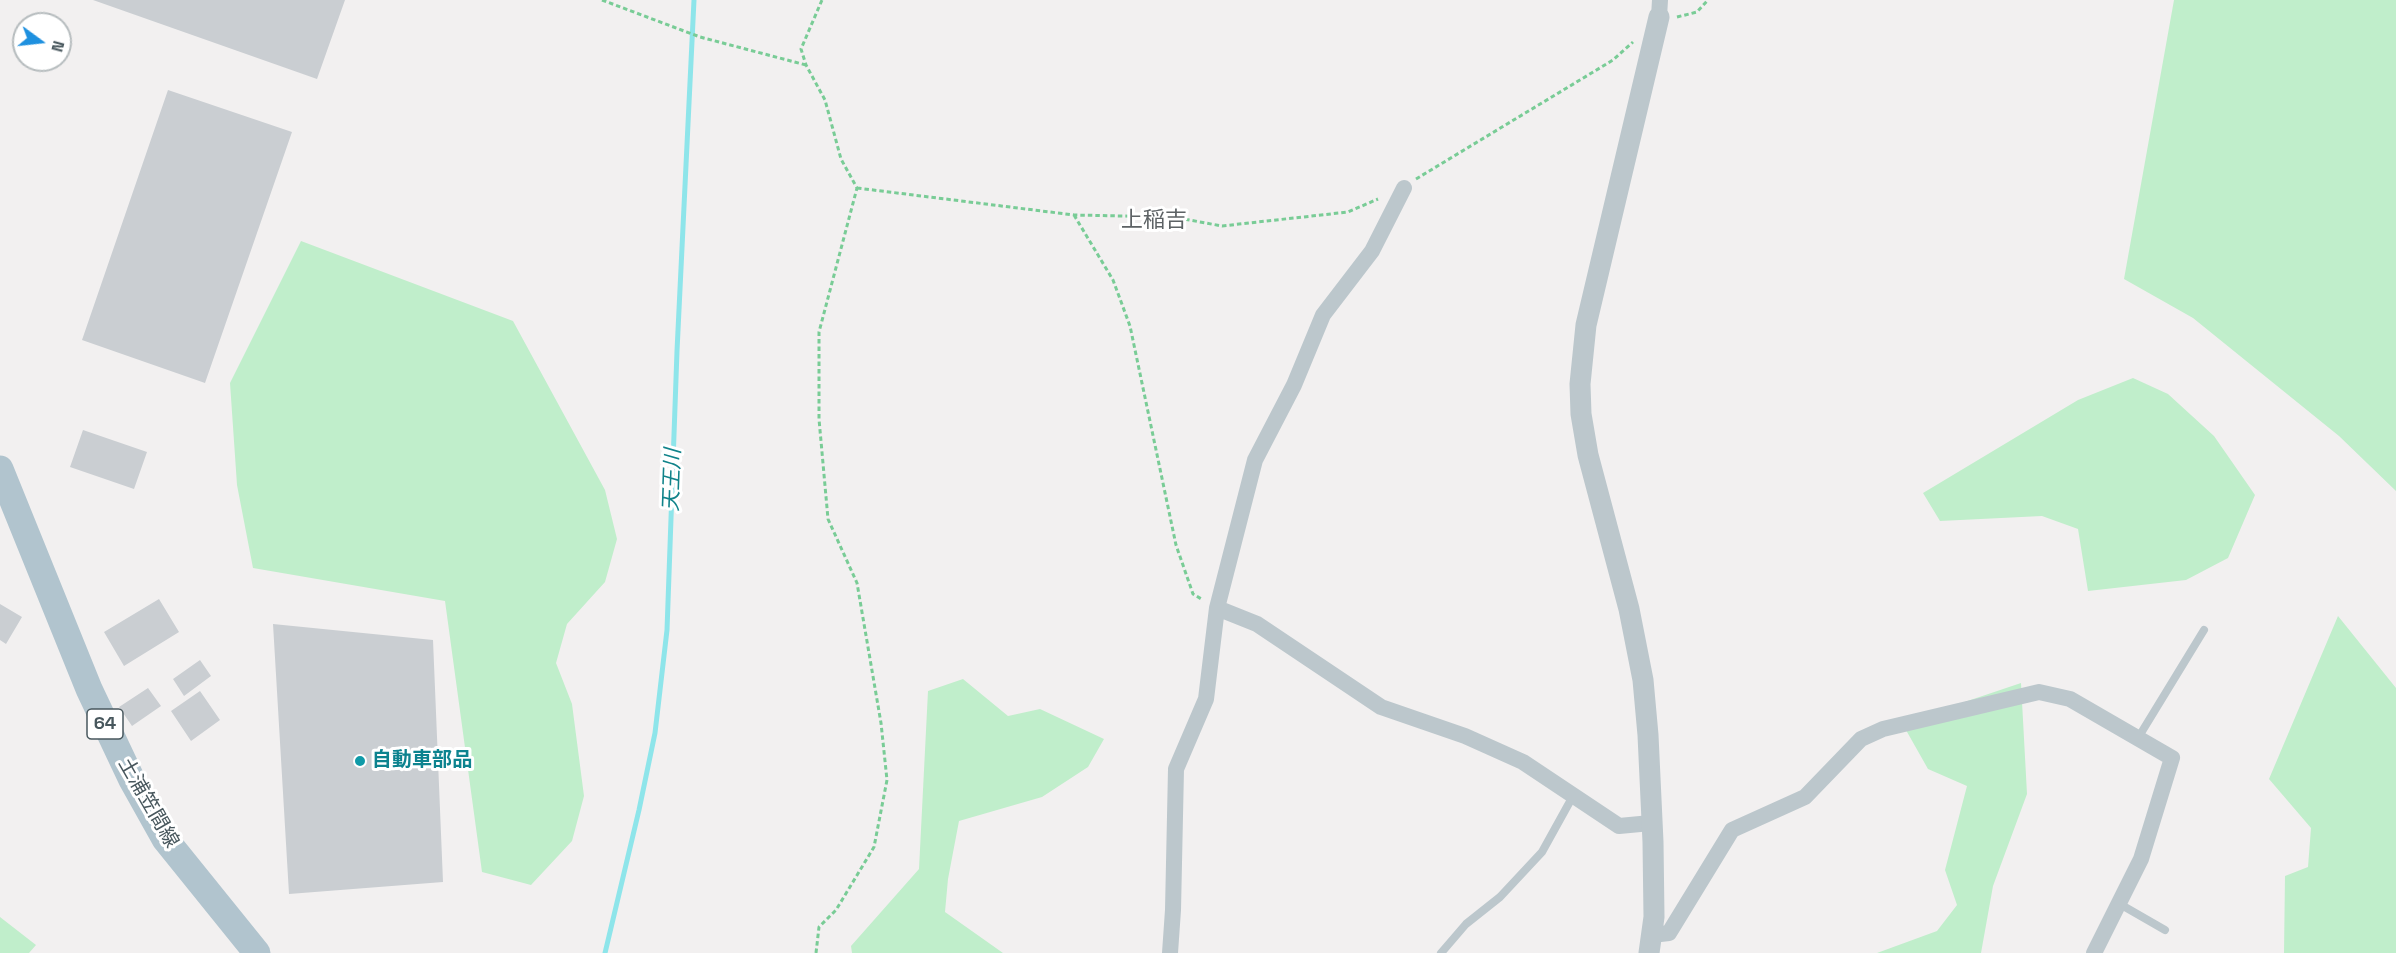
<!DOCTYPE html>
<html>
<head>
<meta charset="utf-8">
<style>
	body { margin:0 }
	#map { position:relative; width:2396px; height:953px; overflow:hidden; background:#f2f0f0; font-family:"Space Grotesk",sans-serif }
	canvas { display:block }
	.north { position:absolute; left:12px; top:12px; width:60px; height:60px; box-sizing:border-box; background:#fff; border:2px solid #b6bcbe; border-radius:50%; rotate:105deg; font-size:16px; font-weight:700; line-height:24px; text-align:center; color:#48575d }
	.north::after { content:''; display:block; margin:auto; width:21px; height:27px; background:#1e90df; clip-path:polygon(50% 0,100% 100%,50% 72%,0 100%) }
</style>
</head>
<body>
<div id="map">
<canvas width="2396" height="953"></canvas>
<div class="north">N</div>
</div>
<script>
const context = document.querySelector('canvas').getContext('2d');
context.lineJoin = 'round';
function fill(path, color) { context.fillStyle = color; context.fill(path, 'evenodd'); }
const shape = rows => new Path2D(rows.map(r => 'M' + r).join(''));
function trace(path, color, width, dash) { context.strokeStyle = color; context.lineWidth = width; context.lineCap = dash ? 'butt' : 'round'; context.setLineDash(dash || []); context.stroke(path); }
function label(font, color, halo, rows, align = 'center') {
  context.font = font + ' "Space Grotesk","Noto Sans JP",sans-serif'; context.lineWidth = 6; context.setLineDash([]); context.textBaseline = 'middle'; context.strokeStyle = halo; context.fillStyle = color; for (const [text, x, y, turn = 0] of rows) {
    context.save(); context.translate(x, y); context.rotate((+turn || 0) * Math.PI / 180); context.textAlign = isNaN(turn) ? turn : align; if (halo) context.strokeText(text, 0, 0); context.fillText(text, 0, 0); context.restore();
  }
}
fill(shape([
	[2174,0,2396,0,2396,491,2339,436,2193,318,2124,279],
	[301,241,513,321,605,490,617,539,605,582,567,624,556,663,572,704,584,796,572,841,531,885,482,872,445,601,253,568,237,485,230,383],
	[2133,378,2168,394,2214,436,2255,495,2228,558,2186,580,2088,591,2078,529,2042,516,1940,521,1923,493,2078,400],
	[2338,616,2396,688,2396,953,2284,953,2285,876,2308,867,2311,828,2269,779],
	[963,679,1008,716,1040,709,1104,739,1088,767,1042,797,959,821,948,879,945,912,1003,953,852,953,851,946,919,869,928,691],
	[2021,683,2027,794,1993,886,1981,953,1877,953,1937,931,1957,905,1945,870,1967,786,1928,769,1902,723],
	[0,917,36,945,29,953,0,953]
]), '#c0eecb');
trace(shape([
	[605,953,639,810,655,733,667,630,677,351,694,0]
]), '#8ee5ea', 5);
fill(shape([
	[93,0,345,0,317,79],
	[168,90,292,132,205,383,82,340],
	[83,430,147,452,134,489,70,467],
	[159,599,179,632,124,666,104,632],
	[0,604,22,617,6,644,0,640],
	[273,624,433,640,443,882,289,894],
	[200,660,211,676,184,696,173,679],
	[148,688,161,706,132,726,119,707],
	[200,691,220,720,191,741,171,711]
]), '#caced2');
trace(shape([
	[602,0,700,37,806,65],
	[1677,17,1697,12,1708,0],
	[1416,179,1613,60,1633,42],
	[857,188,1074,215,1173,217,1222,226,1348,212,1378,199],
	[1074,215,1113,280,1130,326,1176,545,1193,594,1203,600],
	[816,953,819,927,836,910,874,847,887,780,881,723,857,583,828,519,819,419,819,332,857,188,841,159,825,100,806,65,801,49,822,0]
]), '#79cc96', 3, [4.5, 3]);
trace(shape([
	[2138,738,2204,630],
	[2118,903,2165,930],
	[1441,953,1466,924,1500,897,1542,852,1573,796]
]), '#bcc7cc', 8);
trace(shape([
	[1659,17,1660,0],
	[1217,608,1257,624,1381,707,1465,736,1523,762,1619,826,1651,823],
	[1652,935,1669,933,1732,830,1805,797,1861,739,1883,729,2039,692,2070,699,2172,758,2141,859,2094,953],
	[1170,953,1173,910,1176,769,1206,699,1217,608,1255,460,1294,385,1323,315,1372,251,1404,188]
]), '#bcc7cc', 16);
trace(shape([
	[1649,953,1654,917,1653,842,1648,735,1643,680,1629,609,1588,455,1581,414,1580,384,1586,325,1659,17]
]), '#bcc7cc', 21);
trace(shape([
	[0,469,89,689,132,780,165,839,257,953]
]), '#b1c4ce', 27);
for (const [x, y, r, color] of [
	[360,761,6,"#0f9aa8"]
]) { const dot = new Path2D(); dot.arc(x, y, r, 0, 2 * Math.PI); context.fillStyle = color; context.fill(dot); trace(dot, '#fff', 2); }
for (const [x, y, w] of [
	[105,724,36]
]) { const box = new Path2D(); box.roundRect(x - w / 2, y - 15, w, 30, 4.5); context.fillStyle = '#fff'; context.fill(box); trace(box, '#48575d', 1.5); }
label('bold 18px', '#48575d', null, [
	["64",105,724]
]);
label('bold 20px', '#0d838f', '#fff', [
	["自動車部品",372,761]
], 'left');
label('20px', '#48575d', '#fff', [
	["土浦笠間線",148,803,60]
]);
label('italic 21px', '#10838a', '#fff', [
	["天王川",673,480,-88]
]);
label('22px', '#5d6265', '#fff', [
	["上稲吉",1154,221]
]);
</script>
</body>
</html>
